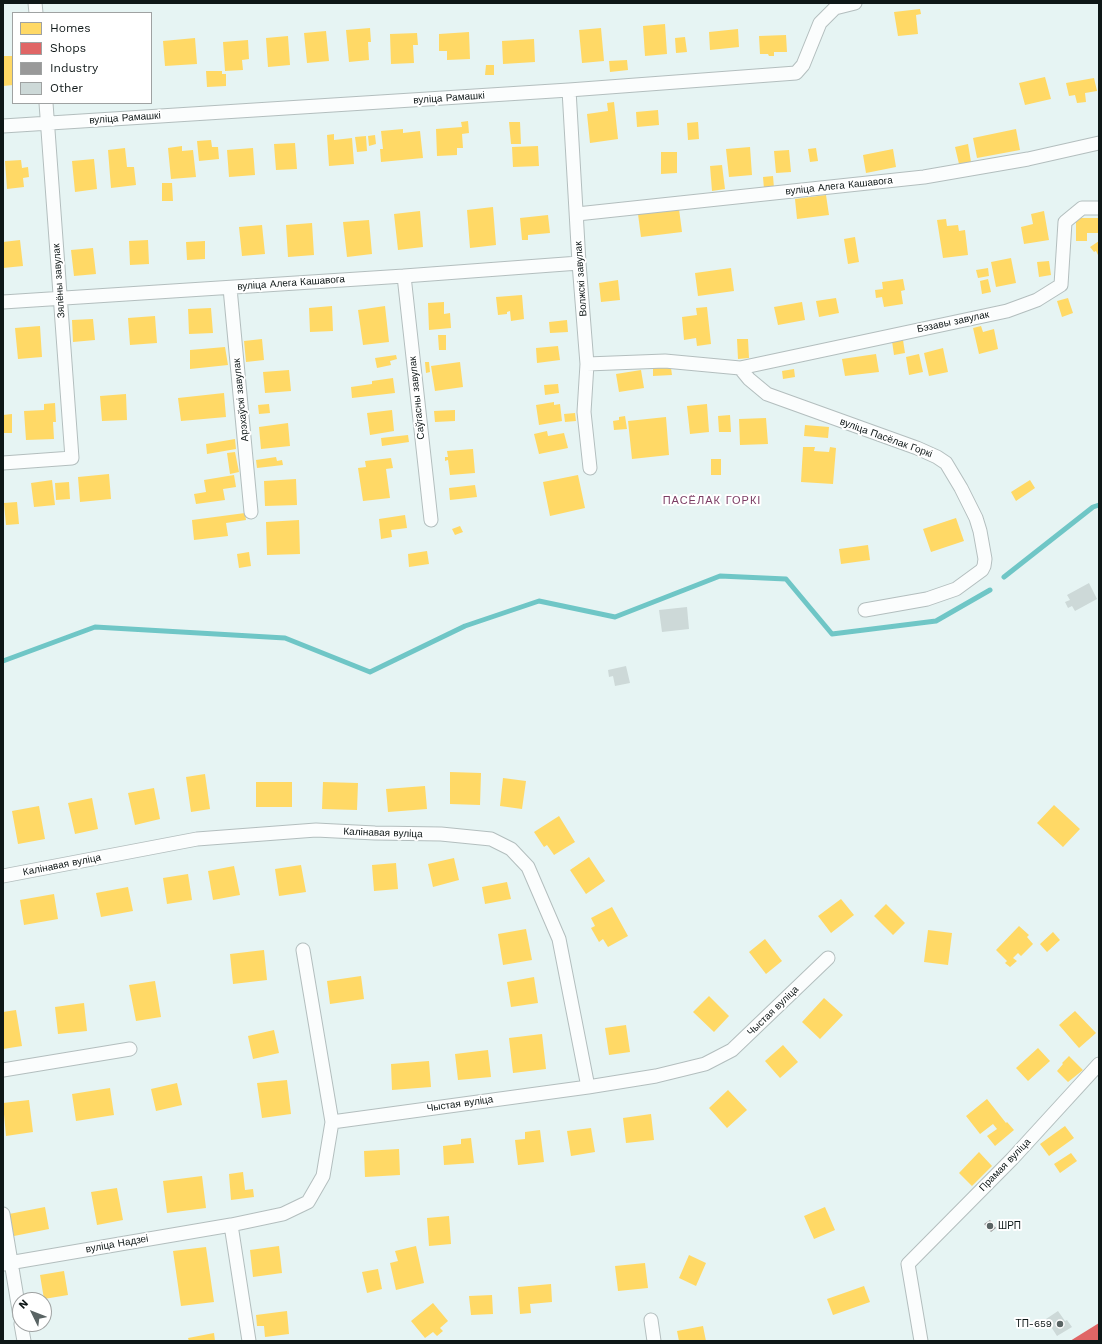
<!DOCTYPE html>
<html>
<head>
<meta charset="utf-8">
<style>
	body { margin:0 }
	#map { position:relative; width:1102px; height:1344px; overflow:hidden; background:#e6f4f3; font-family:"Work Sans",sans-serif }
	canvas { display:block }
	.frame { position:absolute; inset:0; border:4px solid #0e1717; pointer-events:none }
	.legend { position:absolute; left:12px; top:12px; width:140px; height:92px; box-sizing:border-box; background:#fff; border:1px solid #9fa2a2; margin:0; padding:5px 7px; list-style:none; font-size:12px; color:#0e1717 }
	.legend li { display:flex; align-items:center; gap:8px; height:20px }
	.legend b { width:20px; border:1px solid #9fa2a2 }
	.north { position:absolute; left:12px; top:1292px; width:40px; height:40px; box-sizing:border-box; background:#fff; border:1px solid #9fa2a2; border-radius:50%; rotate:313deg; font-size:11px; font-weight:700; line-height:16px; text-align:center; color:#0e1717 }
	.north::after { content:''; display:block; margin:auto; width:14px; height:18px; background:#5a6464; clip-path:polygon(50% 0,100% 100%,50% 72%,0 100%) }
</style>
</head>
<body>
<div id="map">
<canvas width="1102" height="1344"></canvas>
<div class="frame"></div>
<ul class="legend">
<li><b style="height:11px;background:#ffd966"></b>Homes</li>
<li><b style="height:11px;background:#e06666"></b>Shops</li>
<li><b style="height:11px;background:#999"></b>Industry</li>
<li><b style="height:11px;background:#cdd9d8"></b>Other</li>
</ul>
<div class="north">N</div>
</div>
<script>
const context = document.querySelector('canvas').getContext('2d');
context.lineJoin = 'round';
function fill(path, color) { context.fillStyle = color; context.fill(path, 'evenodd'); }
const shape = rows => new Path2D(rows.map(r => 'M' + r).join(''));
function trace(path, color, width, dash) { context.strokeStyle = color; context.lineWidth = width; context.lineCap = dash ? 'butt' : 'round'; context.setLineDash(dash || []); context.stroke(path); }
function label(font, color, halo, rows, align = 'center') {
  context.font = font + ' "Work Sans",sans-serif'; context.lineWidth = 4; context.setLineDash([]); context.textBaseline = 'middle'; context.strokeStyle = halo; context.fillStyle = color; for (const [text, x, y, turn = 0] of rows) {
    context.save(); context.translate(x, y); context.rotate((+turn || 0) * Math.PI / 180); context.textAlign = isNaN(turn) ? turn : align; if (halo) context.strokeText(text, 0, 0); context.fillText(text, 0, 0); context.restore();
  }
}
fill(shape([
	[920,9,921,14,916,15,918,34,898,36,894,12],
	[665,24,667,54,645,56,643,26],
	[370,28,371,42,368,42,369,60,349,62,346,30],
	[601,28,604,61,582,63,579,30],
	[738,29,739,47,710,50,709,32],
	[326,31,329,61,307,63,304,33],
	[469,32,470,59,447,60,447,51,439,51,439,34],
	[417,33,418,45,413,45,414,63,391,64,390,34],
	[786,35,787,52,774,52,774,56,769,56,768,54,760,54,759,36],
	[288,36,290,65,268,67,266,38],
	[685,37,687,52,676,53,675,38],
	[195,38,197,64,165,66,163,41],
	[534,39,535,62,503,64,502,41],
	[248,40,249,59,242,60,243,70,225,71,223,42],
	[3,56,13,56,13,85,3,86],
	[627,60,628,70,610,72,609,61],
	[486,65,494,65,494,75,485,75],
	[206,71,222,71,222,74,226,74,226,86,207,87],
	[1045,77,1051,99,1025,105,1019,83],
	[1094,78,1097,91,1085,93,1086,102,1077,103,1075,95,1069,96,1066,83],
	[614,102,618,139,590,143,587,114,608,111,607,103],
	[658,110,659,125,637,127,636,112],
	[468,121,469,133,462,134,463,148,457,148,457,155,437,156,436,129,462,127,461,122],
	[509,122,520,122,521,144,511,144],
	[698,122,699,139,688,140,687,123],
	[403,129,403,133,420,131,423,158,381,162,380,149,383,149,381,131],
	[1016,129,1020,150,977,158,973,138],
	[334,134,334,140,352,138,354,164,329,166,327,135],
	[375,135,376,144,369,146,368,136],
	[366,136,367,151,357,152,355,137],
	[211,140,212,147,218,147,219,159,199,161,197,141],
	[295,143,297,169,276,170,274,144],
	[968,144,971,162,959,164,955,147],
	[182,146,182,151,193,150,196,177,171,179,168,148],
	[538,146,539,166,513,167,512,147],
	[750,147,752,175,729,177,726,149],
	[125,148,127,167,134,167,136,185,111,188,108,150],
	[253,148,255,175,229,177,227,150],
	[816,148,818,161,810,162,808,149],
	[893,149,896,167,866,173,863,155],
	[789,150,791,172,776,173,774,151],
	[661,152,677,152,677,173,661,174],
	[94,159,97,189,75,192,72,161],
	[21,160,22,168,28,167,29,177,23,178,24,187,7,189,5,161],
	[722,165,725,189,712,191,710,166],
	[773,176,774,188,764,189,763,177],
	[162,183,172,183,173,201,162,201],
	[826,195,829,215,797,219,795,199],
	[493,207,496,245,470,248,467,210],
	[679,209,682,232,641,237,638,214],
	[420,211,423,247,398,250,394,214],
	[1044,211,1049,240,1024,244,1021,227,1033,224,1031,214],
	[548,215,550,233,528,235,528,240,522,240,520,218],
	[1078,218,1099,218,1099,233,1087,233,1087,241,1076,241,1076,221,1078,221],
	[946,219,947,226,958,225,959,231,965,230,968,255,943,258,937,220],
	[369,220,372,254,347,257,343,222],
	[312,223,314,255,288,257,286,225],
	[262,225,265,254,242,256,239,227],
	[855,237,859,262,848,264,844,239],
	[20,240,23,266,3,268,3,242],
	[148,240,149,264,130,265,129,241],
	[205,241,205,259,187,260,186,242],
	[1099,241,1099,257,1096,251,1094,252,1090,247],
	[93,248,96,274,74,276,71,250],
	[1011,258,1016,283,996,287,991,262],
	[1049,261,1051,275,1039,277,1037,262],
	[731,268,734,291,698,296,695,273],
	[988,268,989,276,978,278,976,270],
	[903,279,905,290,901,291,903,304,884,307,882,297,876,298,875,290,883,289,882,282],
	[988,279,991,292,982,294,980,281],
	[618,280,620,300,601,302,599,283],
	[522,295,524,319,511,321,510,311,507,312,507,314,498,315,496,297],
	[836,298,839,313,819,317,816,301],
	[1068,298,1073,313,1062,317,1057,301],
	[444,302,444,314,450,313,451,328,429,330,428,303],
	[802,302,805,320,778,325,774,307],
	[332,306,333,331,310,332,309,308],
	[385,306,389,342,363,345,358,310],
	[707,307,711,344,697,346,696,338,684,340,682,317,697,315,696,308],
	[211,308,213,333,189,334,188,309],
	[155,316,157,343,130,345,128,318],
	[93,319,95,340,73,342,72,320],
	[567,320,568,332,550,333,549,322],
	[40,326,42,357,18,359,15,328],
	[981,326,983,332,994,329,998,349,979,354,973,328],
	[438,335,446,335,446,350,439,350],
	[262,339,264,360,246,362,244,341],
	[737,339,748,339,749,358,738,359],
	[903,340,905,353,894,355,892,341],
	[558,346,560,360,537,363,536,348],
	[225,347,228,365,190,369,190,350],
	[943,348,948,372,929,376,924,353],
	[876,354,879,372,845,376,842,359],
	[919,354,923,372,909,375,906,357],
	[396,355,397,359,390,361,391,365,377,368,375,358],
	[425,362,429,362,430,372,426,373],
	[460,362,463,387,435,391,431,366],
	[653,368,671,368,672,375,653,376],
	[794,369,795,377,783,379,782,371],
	[289,370,291,391,265,393,263,372],
	[641,370,644,388,619,392,616,374],
	[393,378,395,393,352,398,351,387,372,384,372,381],
	[558,384,559,393,545,395,544,385],
	[224,393,226,417,181,421,178,398],
	[126,394,127,420,102,421,100,396],
	[554,402,554,405,560,404,562,421,539,425,536,405],
	[55,403,56,422,53,422,54,439,26,440,24,411,44,410,44,404],
	[269,404,270,413,259,414,258,405],
	[707,404,709,432,690,434,687,406],
	[392,410,394,431,370,435,367,413],
	[455,410,455,421,435,422,434,411],
	[575,413,576,421,565,422,564,414],
	[12,414,12,433,3,433,3,415],
	[730,415,731,432,719,432,718,416],
	[625,416,627,429,614,430,613,421,619,420,619,417],
	[666,417,669,455,632,459,628,421],
	[766,418,768,444,740,445,739,419],
	[288,423,290,446,261,449,259,427],
	[805,425,829,427,828,438,804,436],
	[547,431,548,436,564,433,568,448,539,454,534,434],
	[408,435,409,442,382,446,381,438],
	[235,439,236,449,207,454,206,444],
	[803,447,815,447,814,451,829,452,830,447,836,448,833,484,801,482],
	[473,449,475,473,450,475,448,460,445,461,445,457,448,457,447,451],
	[235,452,239,472,230,474,227,453],
	[276,457,277,461,282,460,283,465,257,468,256,460],
	[391,458,393,468,386,469,390,498,363,501,358,468,366,467,365,461],
	[711,459,721,459,721,475,711,475],
	[109,474,111,499,80,502,78,477],
	[234,475,236,487,223,489,225,500,196,504,194,494,206,492,204,480],
	[578,475,585,508,550,516,543,482],
	[296,479,297,505,265,506,264,481],
	[52,480,55,505,34,507,31,483],
	[1030,480,1035,488,1016,501,1011,492],
	[69,482,70,499,56,500,55,483],
	[475,485,477,497,450,500,449,488],
	[17,502,19,524,6,525,4,503],
	[245,513,246,520,226,523,228,536,194,540,192,520],
	[405,515,407,528,391,530,392,537,381,539,379,519],
	[956,518,964,541,931,552,923,529],
	[299,520,300,554,267,555,266,522],
	[460,526,463,532,455,535,452,529],
	[868,545,870,560,841,564,839,549],
	[427,551,429,564,409,567,408,554],
	[249,552,251,566,239,568,237,554],
	[450,772,481,773,480,805,450,804],
	[205,774,210,809,191,812,186,777],
	[503,778,526,781,522,809,500,806],
	[256,782,292,782,292,807,256,807],
	[323,782,358,783,357,810,322,809],
	[425,786,427,809,388,812,386,789],
	[154,788,160,819,135,825,128,793],
	[92,798,98,829,75,834,68,803],
	[1054,805,1080,829,1063,847,1037,823],
	[39,806,45,839,18,844,12,811],
	[559,816,575,842,554,855,547,845,544,847,534,832],
	[589,857,605,881,586,894,570,870],
	[454,858,459,880,433,887,428,864],
	[396,863,398,889,374,891,372,865],
	[301,865,306,892,279,896,275,869],
	[234,866,240,895,213,900,208,871],
	[188,874,192,900,167,904,163,878],
	[507,882,511,899,485,904,482,887],
	[128,887,133,911,101,917,96,893],
	[54,894,58,919,24,925,20,900],
	[841,899,854,915,831,933,818,916],
	[886,904,905,923,893,935,874,916],
	[612,907,628,936,608,947,603,939,599,942,591,928,595,926,591,918],
	[1019,926,1029,935,1027,937,1033,944,1021,956,1018,953,1013,958,1017,961,1010,967,1005,963,1007,961,996,950],
	[526,929,532,960,503,965,498,934],
	[928,930,952,933,948,965,924,962],
	[1053,932,1060,940,1047,952,1040,944],
	[765,939,782,961,766,974,749,952],
	[264,950,267,980,233,984,230,954],
	[361,976,364,999,330,1004,327,981],
	[534,977,538,1003,511,1007,507,982],
	[155,981,161,1017,136,1021,129,985],
	[709,996,729,1016,714,1032,693,1012],
	[824,998,843,1015,820,1039,802,1022],
	[84,1003,87,1031,58,1034,55,1007],
	[16,1010,22,1046,3,1049,3,1012],
	[1075,1011,1096,1033,1079,1048,1059,1025],
	[626,1025,630,1052,609,1055,605,1028],
	[274,1030,279,1053,253,1059,248,1036],
	[542,1034,546,1069,513,1073,509,1038],
	[783,1045,798,1062,780,1078,765,1061],
	[1038,1048,1050,1061,1028,1081,1016,1068],
	[488,1050,491,1077,458,1080,455,1054],
	[1069,1056,1083,1070,1068,1082,1057,1071,1063,1064,1062,1063],
	[429,1061,431,1087,392,1090,391,1064],
	[287,1080,291,1114,262,1118,257,1083],
	[177,1083,182,1105,156,1111,151,1089],
	[110,1088,114,1115,76,1121,72,1094],
	[728,1090,747,1110,727,1128,709,1108],
	[987,1099,1006,1123,1007,1122,1014,1130,995,1146,987,1136,997,1129,993,1124,980,1134,966,1116],
	[29,1100,33,1132,6,1136,3,1103],
	[651,1114,654,1140,626,1143,623,1118],
	[1065,1126,1074,1138,1049,1156,1040,1144],
	[591,1128,595,1152,571,1156,567,1131],
	[540,1130,544,1162,518,1165,515,1140,525,1139,525,1132],
	[471,1138,474,1163,444,1165,443,1146,461,1144,461,1139],
	[399,1149,400,1175,365,1177,364,1151],
	[979,1152,992,1166,972,1186,959,1173],
	[1071,1153,1077,1161,1060,1173,1054,1164],
	[243,1172,245,1190,253,1189,254,1197,231,1200,229,1174],
	[202,1176,206,1208,167,1213,163,1181],
	[117,1188,123,1220,97,1225,91,1192],
	[45,1207,49,1229,14,1236,9,1214],
	[825,1207,835,1230,814,1239,804,1216],
	[449,1216,451,1244,429,1246,427,1218],
	[279,1246,282,1273,253,1277,250,1250],
	[416,1246,424,1283,396,1290,390,1263,398,1261,395,1251],
	[206,1247,214,1302,181,1306,173,1251],
	[689,1255,706,1263,696,1286,679,1278],
	[645,1263,648,1288,618,1291,615,1266],
	[378,1269,382,1289,367,1293,362,1272],
	[64,1271,68,1295,44,1299,40,1275],
	[551,1284,552,1302,530,1304,531,1313,520,1314,518,1287],
	[864,1286,870,1302,833,1315,827,1299],
	[492,1295,493,1314,471,1315,469,1296],
	[433,1303,448,1321,440,1328,443,1331,437,1336,433,1332,425,1338,411,1321],
	[287,1311,289,1334,265,1337,264,1326,257,1326,256,1315],
	[703,1326,706,1341,679,1341,677,1331],
	[214,1333,215,1341,189,1341,188,1338]
]), '#ffd966');
fill(shape([
	[1099,1323,1099,1341,1070,1341]
]), '#e06666');
fill(shape([
	[990,1220,996,1228,991,1232,984,1224]
]), '#999');
trace(shape([
	[1004,577,1093,507,1099,505],
	[3,661,95,627,285,638,370,672,465,626,539,601,615,617,720,576,786,579,832,634,936,621,990,590]
]), '#6fc6c6', 5);
fill(shape([
	[1089,583,1097,599,1075,611,1072,606,1068,608,1065,602,1070,600,1067,595],
	[687,607,689,629,662,632,659,610],
	[626,666,630,683,615,686,613,676,609,677,608,670],
	[1058,1311,1065,1321,1067,1320,1072,1327,1057,1336,1046,1319]
]), '#cdd9d8');
const street = shape([
	[35,3,36,13],
	[569,90,579,263,587,364,584,412,590,468],
	[3,126,569,90,796,73,803,65,820,23,835,8,855,3],
	[577,214,924,177,1028,159,1099,143],
	[404,276,431,520],
	[230,288,251,512],
	[3,302,404,276,579,263],
	[587,364,665,361,740,368,1007,311,1037,300,1061,285,1065,222,1082,208,1099,208],
	[740,368,749,379,767,394,917,448,937,457,946,463,961,488,976,518,980,531,985,559,984,566,982,570,956,589,927,599,865,610],
	[3,463,72,458,46,103],
	[3,876,197,839,316,830,375,833,441,834,491,839,511,849,528,867,559,939,588,1087],
	[303,950,332,1122],
	[3,1070,130,1049],
	[3,1214,20,1316],
	[3,1264,231,1225],
	[651,1320,654,1341],
	[21,1324,24,1341],
	[249,1341,231,1225,283,1214,308,1202,323,1176,332,1122,588,1087,656,1076,705,1064,732,1050,828,958],
	[921,1341,908,1264,1012,1159,1099,1064]
]);
trace(street, '#b3bebe', 15);
trace(street, '#fbfdfd', 13);
for (const [x, y, r, color] of [
	[990,1226,4,"#5a6464"],
	[1060,1324,4,"#5a6464"]
]) { const dot = new Path2D(); dot.arc(x, y, r, 0, 2 * Math.PI); context.fillStyle = color; context.fill(dot); trace(dot, '#fff', 1.5); }
label('10px', '#0e1717', '#fff', [
	["вуліца Рамашкі",449,98,-4],
	["вуліца Рамашкі",125,118,-4],
	["вуліца Алега Кашавога",839,186,-6],
	["Волжскі завулак",581,279,-94],
	["Зялёны завулак",59,281,-94],
	["вуліца Алега Кашавога",291,283,-4],
	["Бэзавы завулак",953,322,-12],
	["Саўгасны завулак",417,398,-96],
	["Арэхаўскі завулак",241,400,-96],
	["вуліца Пасёлак Горкі",886,438,20],
	["Калінавая вуліца",383,833,2],
	["Калінавая вуліца",62,865,-11],
	["Чыстая вуліца",773,1011,-44],
	["Чыстая вуліца",460,1104,-8],
	["Прамая вуліца",1005,1165,-46],
	["вуліца Надзеі",117,1244,-10]
]);
label('10px', '#0e1717', '#fff', [
	["ШРП",998,1226],
	["ТП-659",1052,1324,"right"]
], 'left');
context.letterSpacing = '1px';
label('11px', '#7c3d64', '#fff', [
	["ПАСЁЛАК ГОРКІ",712,501]
]);
context.letterSpacing = '0px';
</script>
</body>
</html>
